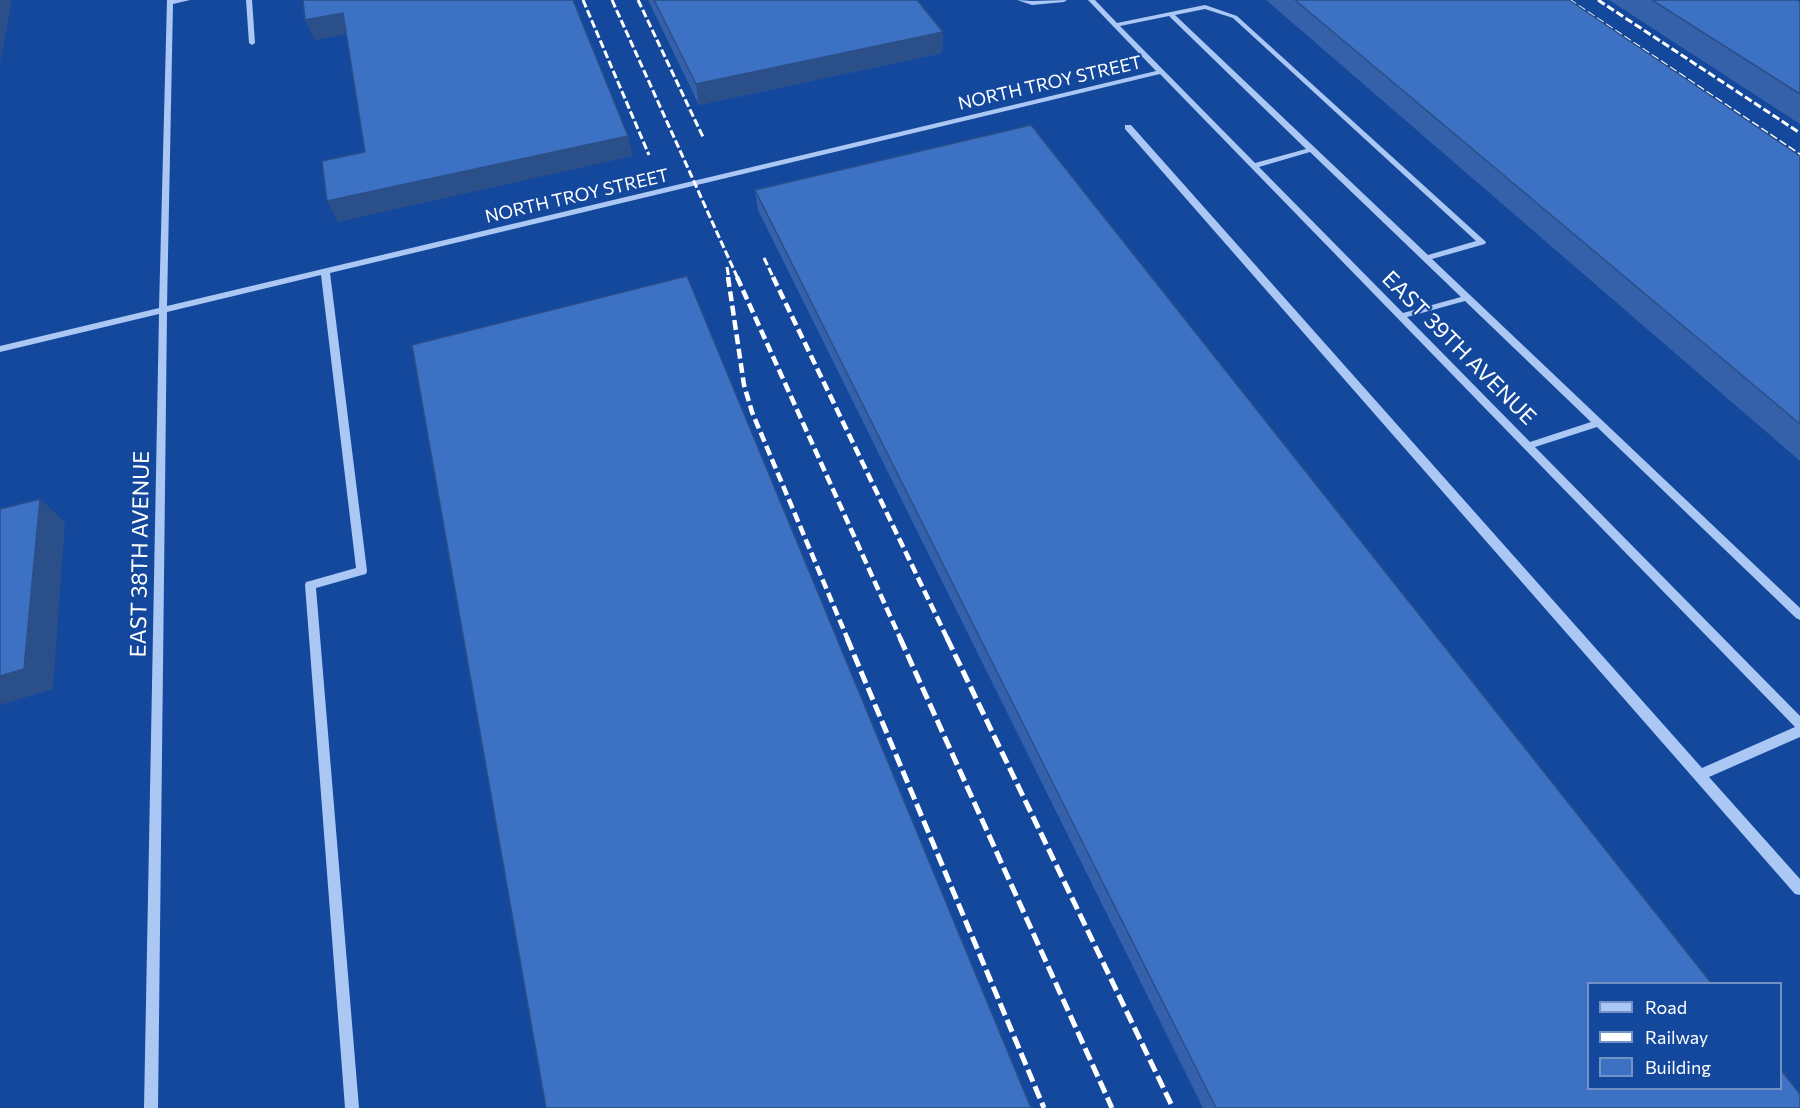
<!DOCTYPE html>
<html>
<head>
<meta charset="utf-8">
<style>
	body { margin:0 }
	#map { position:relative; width:1800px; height:1108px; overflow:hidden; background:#14489d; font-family:Commissioner,sans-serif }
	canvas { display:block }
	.legend { position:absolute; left:1587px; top:982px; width:195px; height:108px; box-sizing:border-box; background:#14489d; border:2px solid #7291c4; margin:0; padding:8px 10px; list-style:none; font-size:18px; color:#fff }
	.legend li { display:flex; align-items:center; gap:12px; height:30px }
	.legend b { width:30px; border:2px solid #7291c4 }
</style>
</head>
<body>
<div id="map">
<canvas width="1800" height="1108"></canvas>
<ul class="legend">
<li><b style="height:8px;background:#abc7f3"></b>Road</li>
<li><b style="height:8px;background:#fff"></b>Railway</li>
<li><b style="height:16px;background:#3d71c4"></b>Building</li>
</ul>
</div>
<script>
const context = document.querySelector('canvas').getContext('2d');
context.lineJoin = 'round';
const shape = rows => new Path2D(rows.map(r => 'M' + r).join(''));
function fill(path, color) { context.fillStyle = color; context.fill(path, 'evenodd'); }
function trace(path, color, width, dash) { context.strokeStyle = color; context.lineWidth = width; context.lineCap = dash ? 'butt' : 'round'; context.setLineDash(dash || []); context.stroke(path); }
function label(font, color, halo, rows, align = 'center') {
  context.font = font + ' Commissioner,sans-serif'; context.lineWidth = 4.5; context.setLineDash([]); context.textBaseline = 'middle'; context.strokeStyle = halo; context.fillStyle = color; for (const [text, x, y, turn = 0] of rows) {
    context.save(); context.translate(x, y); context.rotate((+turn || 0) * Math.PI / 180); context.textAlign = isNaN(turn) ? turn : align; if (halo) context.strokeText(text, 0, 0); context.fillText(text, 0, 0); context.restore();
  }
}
fill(shape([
	[167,0,190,0,173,4,167,306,1156,71,1088,0,1095,0,1117,23,1205,5,1237,16,1486,242,1485,244,1432,259,1800,608,1800,620,1796,618,1597,427,1535,447,1800,716,1800,737,1709,777,1800,879,1800,895,1795,894,1125,129,1125,125,1131,125,1702,768,1795,727,1160,74,330,273,367,571,366,574,362,575,316,588,359,1108,345,1108,305,585,306,582,310,581,356,568,321,275,167,312,158,1108,144,1108,159,314,0,352,0,346,159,308,167,0],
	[1205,9,1233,18,1476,241,1428,255,1175,15,1205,9],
	[1169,16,1306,149,1255,163,1120,26,1169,16],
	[1310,152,1461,297,1403,313,1259,167,1310,152],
	[1465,301,1591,422,1530,442,1407,317,1465,301],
	[246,0,252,0,255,43,252,45,249,43,246,0],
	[1017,0,1032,1,1067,0,1064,2,1032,5,1017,0]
]), '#abc7f3');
trace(shape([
	[583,0,649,155],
	[612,0,738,279],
	[638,0,703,137],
	[1569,0,1800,155],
	[1598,0,1800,133],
	[764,258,774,279],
	[727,267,729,279]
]), '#fff', 3, [8, 3]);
trace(shape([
	[728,277,744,385,752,412,848,640],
	[737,277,901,640],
	[773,277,948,640]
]), '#fff', 4.5, [10, 4.5]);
trace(shape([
	[847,638,1044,1108],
	[900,638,1112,1108],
	[947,638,1173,1108]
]), '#fff', 5, [13, 5]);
fill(shape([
	[648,0,917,0,943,32,942,53,699,105],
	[1266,0,1569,0,1800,156,1800,461],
	[1609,0,1797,0,1800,2,1800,124],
	[755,190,1800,1108,1203,1108,758,210]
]), '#3461a9');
fill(shape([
	[0,0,12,0,0,64],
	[343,13,352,33,315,40,305,20],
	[943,32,942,53,699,105,696,84],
	[628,136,633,156,338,222,327,201],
	[40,499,65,522,53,689,0,705,0,676]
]), '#2b4f89');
const building = shape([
	[303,0,573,0,628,136,327,201,322,161,365,152,343,13,305,20,303,0],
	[654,0,917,0,943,32,696,84,654,0],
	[1295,0,1569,0,1800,156,1800,424,1295,0],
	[1652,0,1797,0,1800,2,1800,94,1652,0],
	[1031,125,1712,984,1588,984,1588,1089,1780,1089,1780,1069,1800,1094,1800,1108,1216,1108,755,190,1031,125],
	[687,276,1031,1108,546,1108,412,345,687,276],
	[40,499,24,669,0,676,0,509,40,499]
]);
fill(building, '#3d71c4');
trace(building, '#2b4f89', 1.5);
label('18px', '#fff', '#14489d', [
	["NORTH TROY STREET",1050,83,-13],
	["NORTH TROY STREET",577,196,-13]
]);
label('22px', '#fff', '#14489d', [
	["EAST 39TH AVENUE",1459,348,45],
	["EAST 38TH AVENUE",140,554,-89]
]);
</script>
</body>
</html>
